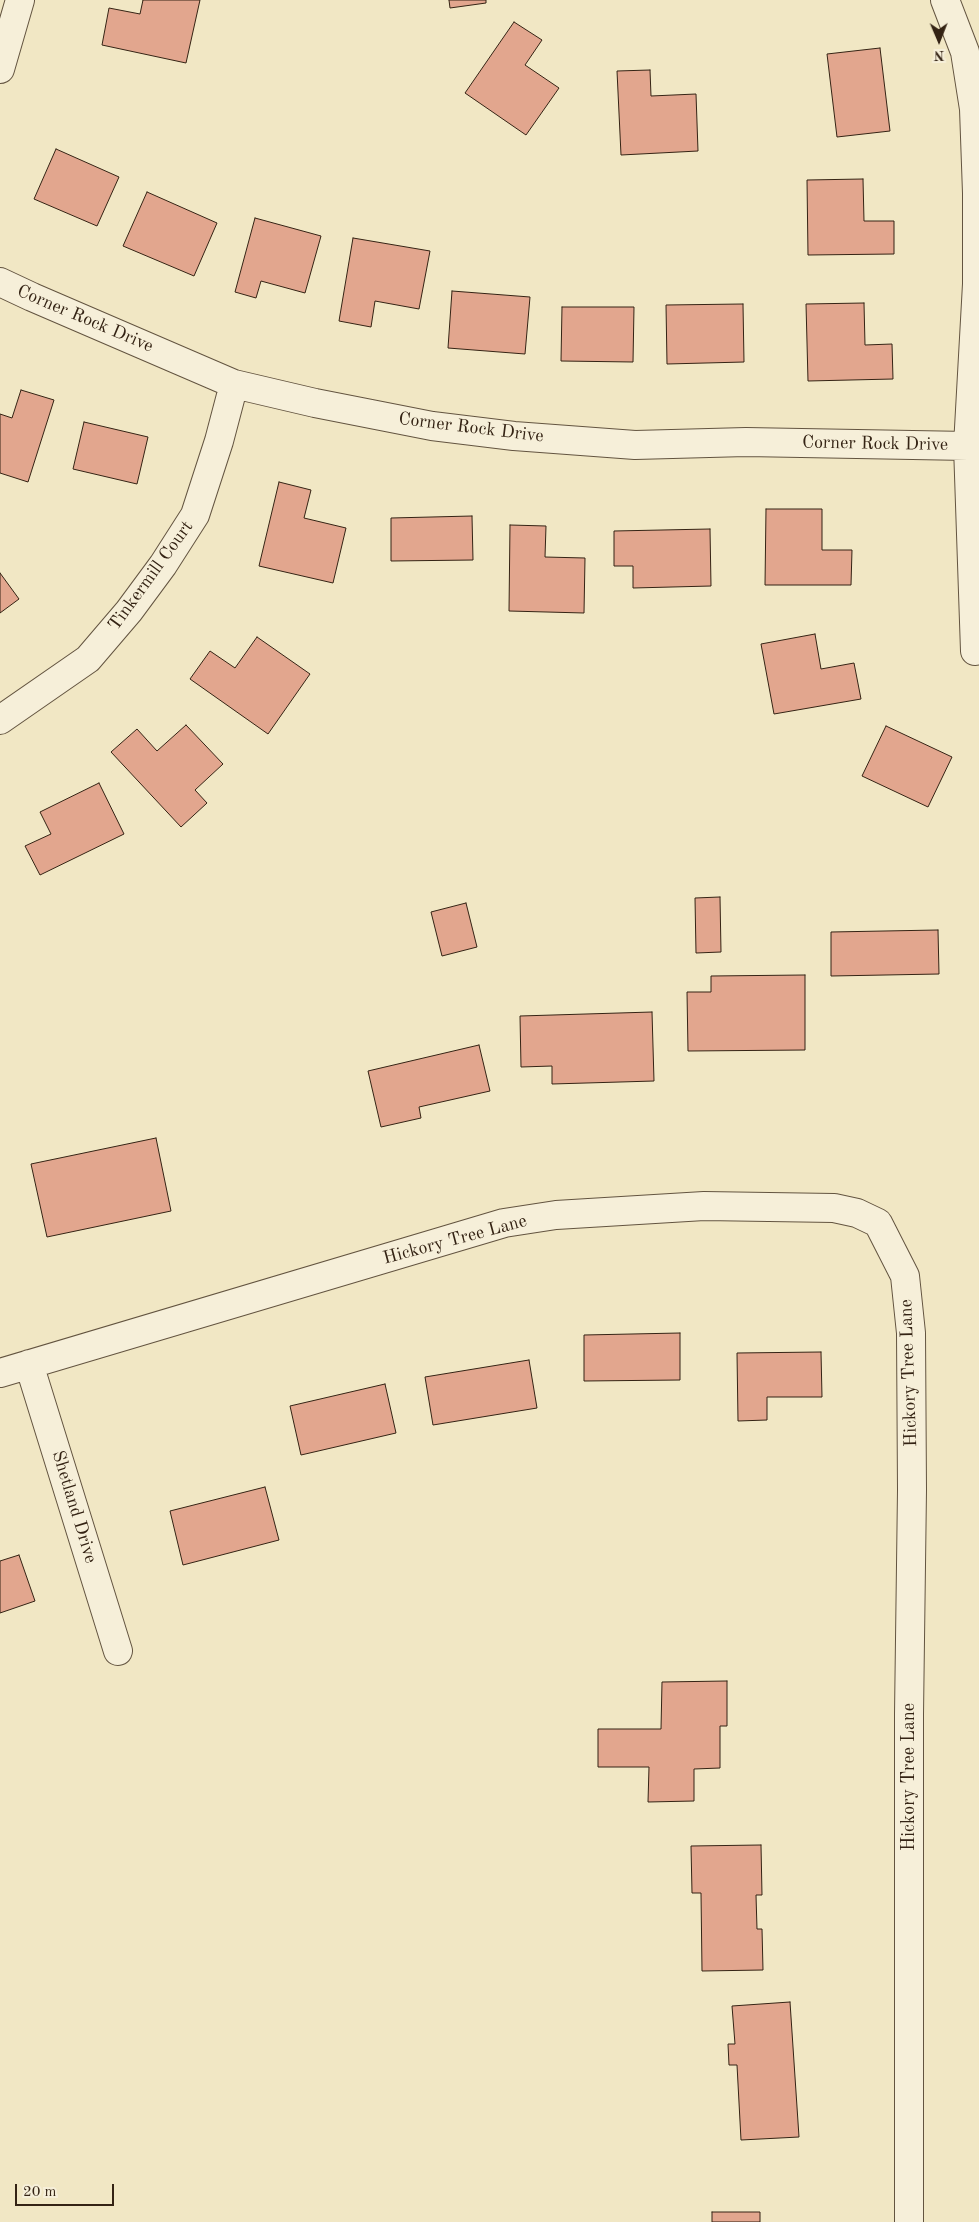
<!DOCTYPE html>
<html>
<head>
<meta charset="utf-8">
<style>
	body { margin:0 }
	#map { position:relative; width:979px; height:2222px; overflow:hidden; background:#f1e7c4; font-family:"Old Standard TT",serif }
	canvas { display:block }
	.north { position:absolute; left:914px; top:15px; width:50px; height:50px; -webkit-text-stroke:4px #f6efd9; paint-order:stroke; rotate:179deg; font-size:14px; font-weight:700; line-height:20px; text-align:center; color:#342314 }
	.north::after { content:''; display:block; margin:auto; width:18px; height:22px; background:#342314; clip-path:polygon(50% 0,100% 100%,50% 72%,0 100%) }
	.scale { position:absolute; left:15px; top:2184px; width:99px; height:22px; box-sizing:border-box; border:2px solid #342314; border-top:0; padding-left:6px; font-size:15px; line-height:18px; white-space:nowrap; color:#342314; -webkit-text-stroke:4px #f6efd9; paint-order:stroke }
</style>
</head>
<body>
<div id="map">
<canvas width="979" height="2222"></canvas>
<div class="north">N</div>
<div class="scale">20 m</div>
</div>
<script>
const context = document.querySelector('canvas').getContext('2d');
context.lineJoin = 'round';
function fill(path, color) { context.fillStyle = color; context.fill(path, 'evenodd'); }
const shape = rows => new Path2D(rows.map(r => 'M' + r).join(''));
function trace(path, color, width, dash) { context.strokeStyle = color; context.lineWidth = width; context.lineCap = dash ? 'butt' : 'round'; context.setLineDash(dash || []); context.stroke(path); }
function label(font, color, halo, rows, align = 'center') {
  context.font = font + ' "Old Standard TT",serif'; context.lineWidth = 4; context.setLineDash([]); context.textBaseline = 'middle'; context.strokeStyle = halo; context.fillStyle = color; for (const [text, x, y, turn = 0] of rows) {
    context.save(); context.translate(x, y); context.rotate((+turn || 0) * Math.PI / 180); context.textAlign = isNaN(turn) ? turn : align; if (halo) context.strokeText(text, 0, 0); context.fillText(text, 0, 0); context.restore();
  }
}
const building = shape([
	[143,0,200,0,186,63,102,45,109,8,140,14,143,0],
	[449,0,486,0,486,3,450,8,449,0],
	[514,22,542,40,525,65,559,88,526,135,465,93,514,22],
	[880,48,890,131,837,137,827,54,880,48],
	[650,70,651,96,696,94,698,151,621,155,617,71,650,70],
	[56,149,119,177,97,226,34,199,56,149],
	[863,179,864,221,894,221,894,254,808,255,807,180,863,179],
	[147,192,217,223,194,276,123,246,147,192],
	[255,218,321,236,305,293,261,281,256,298,235,292,255,218],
	[353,238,430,251,419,309,375,301,371,327,339,321,353,238],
	[452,291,530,297,525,354,448,348,452,291],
	[864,303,865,345,892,344,893,379,808,381,806,304,864,303],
	[743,304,744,362,667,364,666,305,743,304],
	[562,307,634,307,633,362,561,361,562,307],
	[21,390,54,400,28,482,0,473,0,414,12,418,21,390],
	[84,422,148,437,137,484,73,469,84,422],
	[279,482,311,490,304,518,346,528,333,583,259,566,279,482],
	[766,509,822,509,822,550,852,550,851,585,765,585,766,509],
	[472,516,473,560,391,561,391,518,472,516],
	[510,525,546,526,545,557,585,558,584,613,509,611,510,525],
	[710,529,711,586,633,588,633,566,614,566,614,531,710,529],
	[0,573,19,599,0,613,0,573],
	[815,634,821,669,854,663,861,699,774,714,761,644,815,634],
	[257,637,310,674,268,734,190,679,210,651,235,668,257,637],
	[186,725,223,764,195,790,207,803,181,827,111,752,137,729,157,751,186,725],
	[886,726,952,757,928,807,862,776,886,726],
	[99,783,124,834,40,875,25,846,51,834,40,812,99,783],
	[720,897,721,952,696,953,695,898,720,897],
	[466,903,477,947,442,956,431,912,466,903],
	[938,930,939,974,831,976,831,932,938,930],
	[805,975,805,1050,688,1051,687,992,711,992,711,976,805,975],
	[652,1012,654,1081,552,1084,552,1066,521,1067,520,1016,652,1012],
	[479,1045,490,1091,419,1107,421,1118,381,1127,368,1071,479,1045],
	[156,1138,171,1211,47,1237,31,1164,156,1138],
	[680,1333,680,1380,584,1381,584,1335,680,1333],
	[821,1352,822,1397,767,1397,767,1420,738,1421,737,1353,821,1352],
	[529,1360,537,1408,433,1425,425,1377,529,1360],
	[385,1384,396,1433,301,1455,290,1406,385,1384],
	[265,1487,279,1540,183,1565,170,1511,265,1487],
	[19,1555,35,1601,0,1613,0,1561,19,1555],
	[727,1681,727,1726,720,1726,720,1768,694,1769,694,1801,648,1802,649,1767,598,1767,598,1729,661,1729,662,1682,727,1681],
	[761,1845,762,1895,756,1895,757,1929,762,1929,763,1970,702,1971,701,1893,692,1893,691,1846,761,1845],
	[790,2002,799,2137,741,2140,737,2065,729,2065,728,2044,735,2044,732,2006,790,2002],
	[712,2212,760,2212,760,2222,712,2222,712,2212]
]);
fill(building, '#e2a68e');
trace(building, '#342314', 1);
const minor = shape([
	[945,0,965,52,974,109,977,193,977,284,968,446,975,651],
	[0,69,20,0],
	[0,282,32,297,234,384,315,403,432,426,514,436,635,445,746,442,968,446],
	[0,720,88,659,129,611,163,565,195,515,219,441,234,384],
	[29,1364,118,1651],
	[0,1373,504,1223,556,1215,704,1206,834,1208,857,1213,878,1223,905,1276,911,1333,912,1490,909,1714,909,2222]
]);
trace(minor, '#635440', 30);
trace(minor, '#f6efd9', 28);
label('18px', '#342314', '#f6efd9', [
	["Corner Rock Drive",85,319,23],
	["Corner Rock Drive",471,428,7],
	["Corner Rock Drive",875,444,1],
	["Tinkermill Court",151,576,-54],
	["Hickory Tree Lane",455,1240,-15],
	["Hickory Tree Lane",909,1373,-92],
	["Shetland Drive",74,1507,73],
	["Hickory Tree Lane",909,1777,-90]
]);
</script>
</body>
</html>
